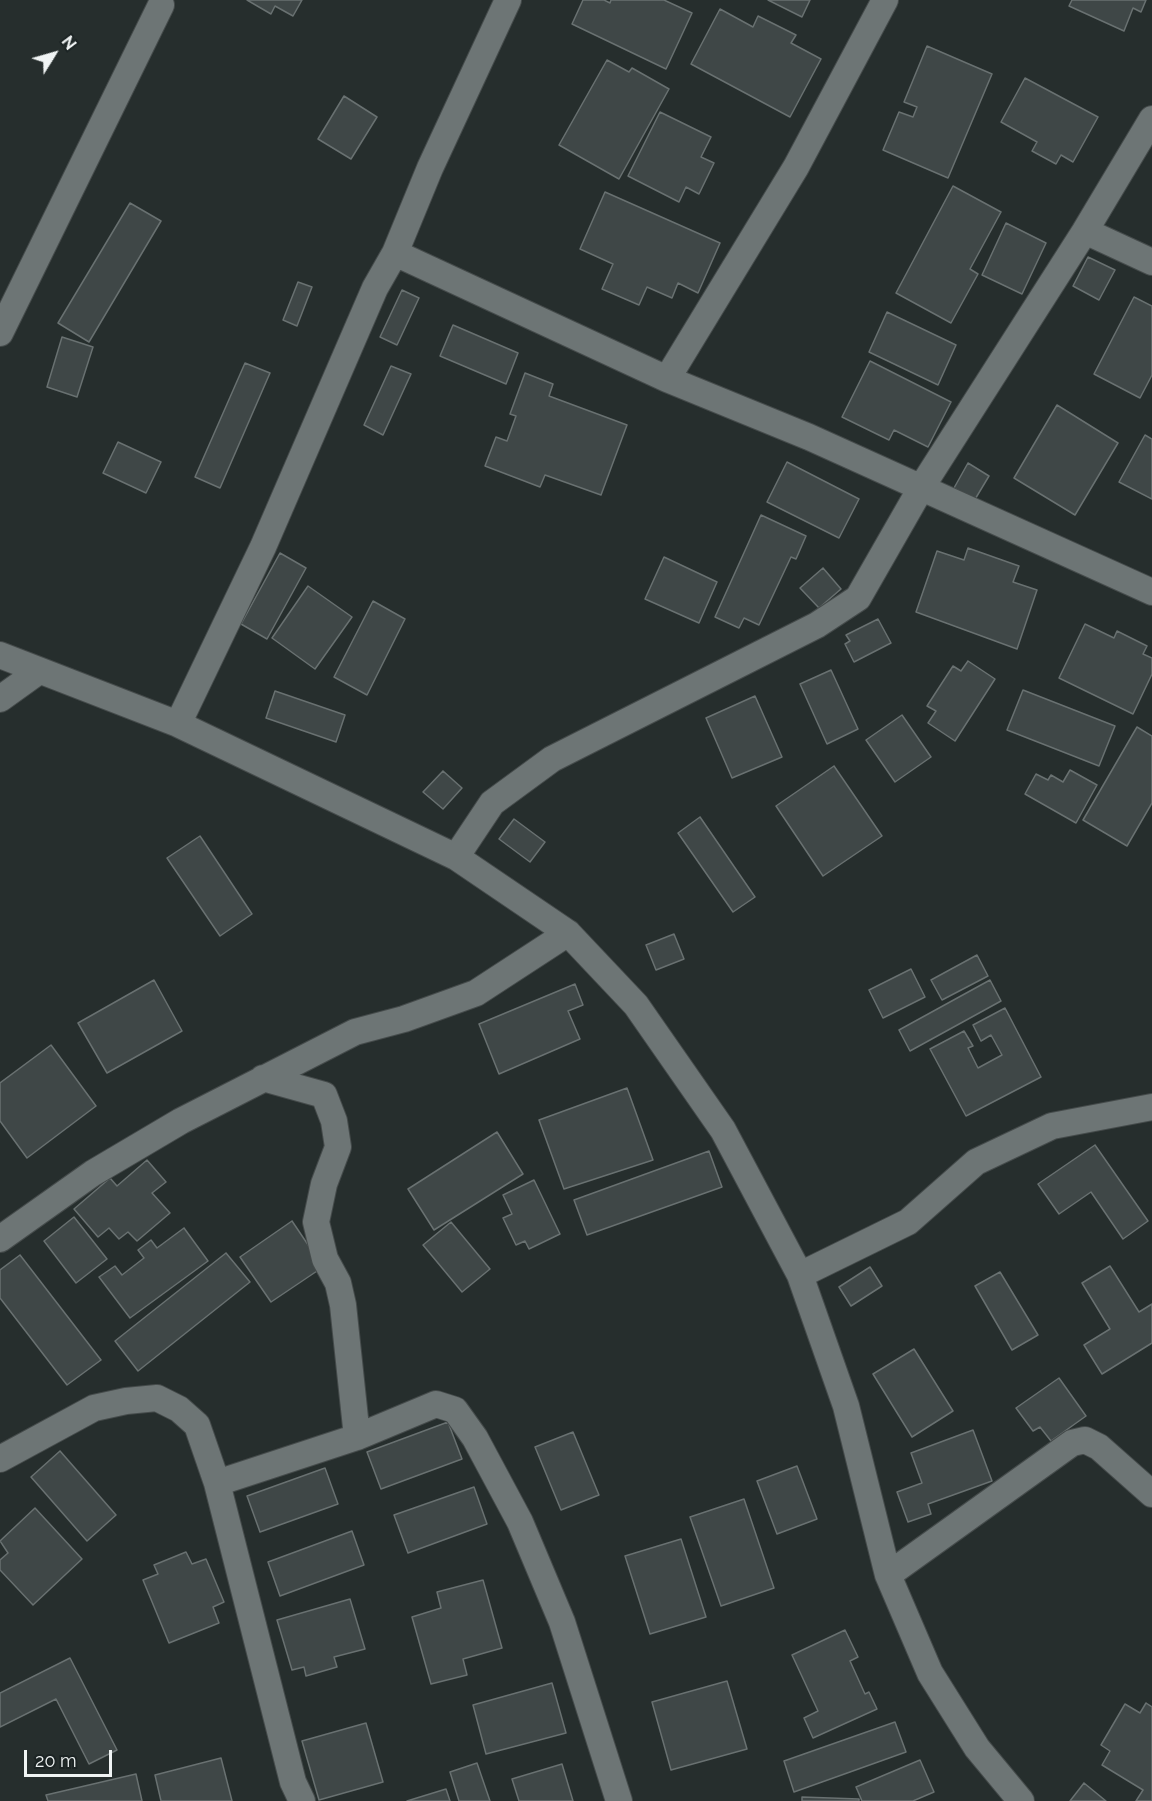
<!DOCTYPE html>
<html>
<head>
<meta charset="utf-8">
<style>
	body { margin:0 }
	#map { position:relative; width:1152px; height:1801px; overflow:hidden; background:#262e2d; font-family:Raleway,sans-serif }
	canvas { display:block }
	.north { position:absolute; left:24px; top:24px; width:60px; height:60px; -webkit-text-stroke:4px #1c2424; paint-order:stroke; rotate:53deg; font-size:16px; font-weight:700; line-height:24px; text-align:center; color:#f0f4f4 }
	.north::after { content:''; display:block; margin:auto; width:21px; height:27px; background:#f0f4f4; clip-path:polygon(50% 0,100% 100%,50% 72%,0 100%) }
	.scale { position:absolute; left:24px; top:1750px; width:88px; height:27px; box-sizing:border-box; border:3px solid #f0f4f4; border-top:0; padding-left:8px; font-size:18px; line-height:21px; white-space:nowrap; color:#f0f4f4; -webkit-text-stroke:4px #1c2424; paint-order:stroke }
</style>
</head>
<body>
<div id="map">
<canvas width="1152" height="1801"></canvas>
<div class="north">N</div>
<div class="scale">20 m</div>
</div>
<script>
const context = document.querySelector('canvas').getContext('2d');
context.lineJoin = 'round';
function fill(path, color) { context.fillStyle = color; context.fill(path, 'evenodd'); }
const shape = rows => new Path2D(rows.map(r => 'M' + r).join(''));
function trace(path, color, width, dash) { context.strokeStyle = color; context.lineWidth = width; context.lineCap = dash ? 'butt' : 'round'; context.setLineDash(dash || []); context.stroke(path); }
const building = shape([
	[247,0,302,0,293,16,275,6,271,14,247,0],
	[583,0,604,0,610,3,611,0,664,0,692,13,666,69,572,24,583,0],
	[768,0,810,0,802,17,768,0],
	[1072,0,1146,0,1141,12,1133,8,1124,31,1069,6,1072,0],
	[720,9,753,27,758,16,796,35,791,43,821,59,790,117,691,64,720,9],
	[927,46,992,74,948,178,883,150,899,112,913,117,917,107,904,102,927,46],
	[607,60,629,72,632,68,669,89,619,179,559,145,607,60],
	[1025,78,1098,117,1073,162,1061,155,1056,164,1032,151,1037,142,1001,122,1025,78],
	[344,96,377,117,351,159,318,139,344,96],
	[660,112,711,137,701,157,714,163,699,194,686,187,679,202,628,176,660,112],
	[953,186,1001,212,970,269,978,274,951,323,896,293,953,186],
	[605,192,720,243,698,293,678,283,672,298,647,287,639,305,602,289,613,264,580,249,605,192],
	[130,203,161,221,89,342,58,323,130,203],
	[1006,223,1046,243,1022,294,982,275,1006,223],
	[1088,257,1115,270,1099,300,1073,286,1088,257],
	[298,282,312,287,297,326,283,320,298,282],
	[402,290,419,298,397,345,380,337,402,290],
	[1134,297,1152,306,1152,375,1140,398,1094,374,1134,297],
	[887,312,956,345,938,385,869,352,887,312],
	[453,325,518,353,506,384,440,356,453,325],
	[62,337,93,347,77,397,47,387,62,337],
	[870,361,951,402,928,447,894,430,889,440,842,417,870,361],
	[245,363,270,373,220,488,195,477,245,363],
	[391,366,411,374,383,435,364,425,391,366],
	[525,373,553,384,549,396,627,425,601,495,545,475,540,487,485,466,496,437,507,441,516,416,510,414,525,373],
	[1057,405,1118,443,1075,515,1014,478,1057,405],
	[1145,435,1152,439,1152,499,1119,482,1145,435],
	[118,442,161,462,146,493,103,473,118,442],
	[787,462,859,499,839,538,767,502,787,462],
	[968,463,989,476,974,501,954,488,968,463],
	[761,515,806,536,796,559,791,557,759,625,744,618,739,628,715,617,761,515],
	[968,548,1019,566,1013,582,1037,590,1017,649,916,612,937,551,964,560,968,548],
	[280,553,306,568,267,639,241,624,280,553],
	[664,557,717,582,699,623,645,599,664,557],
	[823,568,841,589,819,608,800,588,823,568],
	[308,586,352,617,315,669,272,638,308,586],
	[373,601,405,619,367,695,334,677,373,601],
	[878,619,891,643,854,662,845,644,850,641,846,635,878,619],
	[1085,624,1114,638,1117,631,1147,646,1143,654,1152,658,1152,674,1133,714,1059,678,1085,624],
	[968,661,995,679,955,741,928,723,936,711,927,706,953,666,961,671,968,661],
	[831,670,858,729,827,744,800,684,831,670],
	[1023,690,1115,726,1099,766,1007,730,1023,690],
	[275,691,345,715,336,742,266,718,275,691],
	[755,696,782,757,732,778,706,718,755,696],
	[902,715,931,757,895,782,866,740,902,715],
	[1137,727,1152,736,1152,803,1127,846,1083,820,1137,727],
	[834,766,882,836,823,876,776,806,834,766],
	[1070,770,1097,785,1076,823,1025,794,1036,774,1048,780,1051,775,1063,782,1070,770],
	[443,771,462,788,443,809,423,792,443,771],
	[700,817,755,897,733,912,678,833,700,817],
	[514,819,545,842,530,862,499,839,514,819],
	[200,836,252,914,220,936,167,858,200,836],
	[674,934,684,959,656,970,646,945,674,934],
	[977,955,988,976,942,1000,931,980,977,955],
	[911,969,925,997,883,1018,869,990,911,969],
	[154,980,182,1031,107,1073,78,1023,154,980],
	[990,980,1001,1001,910,1051,899,1030,990,980],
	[575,984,583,1005,568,1011,580,1039,499,1074,479,1024,575,984],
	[1005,1008,1041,1077,966,1116,930,1049,964,1031,973,1046,968,1048,978,1068,1002,1055,991,1035,981,1041,973,1025,1005,1008],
	[51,1045,96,1106,27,1158,0,1121,0,1083,51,1045],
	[627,1088,653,1160,564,1189,539,1120,627,1088],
	[497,1132,523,1174,434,1230,408,1189,497,1132],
	[1095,1145,1148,1221,1123,1239,1091,1192,1059,1214,1038,1184,1095,1145],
	[709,1151,722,1187,587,1235,574,1200,709,1151],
	[147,1160,166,1182,152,1193,170,1213,137,1241,128,1232,119,1239,109,1228,98,1237,74,1209,110,1178,117,1186,147,1160],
	[534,1180,560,1234,529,1249,525,1241,516,1245,503,1218,512,1214,503,1195,534,1180],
	[74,1217,107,1259,76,1283,44,1241,74,1217],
	[292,1221,323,1267,271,1302,240,1257,292,1221],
	[451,1222,490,1269,462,1292,423,1245,451,1222],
	[184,1228,208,1261,130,1318,99,1277,115,1266,122,1275,144,1258,138,1250,151,1240,157,1248,184,1228],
	[226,1253,250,1282,138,1371,115,1341,226,1253],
	[20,1255,101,1360,67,1385,0,1298,0,1270,20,1255],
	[1110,1266,1139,1312,1152,1304,1152,1343,1102,1374,1084,1345,1110,1329,1082,1283,1110,1266],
	[870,1267,882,1286,851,1306,839,1287,870,1267],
	[1000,1272,1038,1335,1012,1350,975,1286,1000,1272],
	[914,1349,953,1411,912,1437,873,1374,914,1349],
	[1059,1378,1086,1416,1051,1441,1040,1427,1033,1431,1016,1408,1059,1378],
	[448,1422,462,1459,381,1489,367,1452,448,1422],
	[973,1430,992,1481,928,1504,931,1514,908,1522,897,1492,922,1483,911,1453,973,1430],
	[573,1432,599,1495,561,1510,535,1447,573,1432],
	[60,1451,116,1515,87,1541,31,1477,60,1451],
	[797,1466,817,1519,777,1534,757,1481,797,1466],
	[325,1468,338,1504,260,1532,247,1496,325,1468],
	[474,1487,487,1524,408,1553,394,1515,474,1487],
	[744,1499,774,1588,721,1606,690,1517,744,1499],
	[35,1508,82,1559,33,1605,0,1570,0,1560,8,1553,0,1541,35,1508],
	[352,1531,364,1565,280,1596,268,1562,352,1531],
	[681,1539,706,1617,650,1634,625,1556,681,1539],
	[186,1552,192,1564,206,1559,224,1602,213,1607,219,1623,169,1643,143,1580,158,1574,154,1565,186,1552],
	[483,1580,502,1648,463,1659,467,1675,431,1684,412,1617,441,1608,437,1592,483,1580],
	[350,1599,365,1649,334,1657,337,1667,306,1676,304,1667,292,1670,277,1620,350,1599],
	[845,1630,858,1657,850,1661,865,1694,869,1692,877,1709,813,1738,804,1718,818,1711,792,1655,845,1630],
	[70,1658,117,1750,89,1764,56,1699,0,1727,0,1693,70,1658],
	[727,1681,747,1749,671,1770,652,1702,727,1681],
	[552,1683,566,1733,486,1754,473,1705,552,1683],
	[1146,1703,1152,1707,1152,1801,1136,1801,1143,1790,1102,1765,1110,1751,1101,1745,1125,1704,1140,1713,1146,1703],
	[895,1722,906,1752,794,1792,784,1761,895,1722],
	[366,1723,383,1782,319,1800,302,1741,366,1723],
	[221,1758,232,1801,161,1801,155,1775,221,1758],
	[920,1760,934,1792,913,1801,862,1801,856,1787,920,1760],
	[477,1763,490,1801,459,1801,450,1772,477,1763],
	[562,1764,573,1801,519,1801,512,1779,562,1764],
	[136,1774,142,1801,48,1801,46,1795,136,1774],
	[1084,1783,1106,1801,1070,1801,1084,1783],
	[446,1789,450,1801,407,1801,446,1789],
	[802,1797,859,1799,859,1801,802,1801,802,1797]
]);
fill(building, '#3f4747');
trace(building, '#697171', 1.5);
const minor = shape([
	[885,0,796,167,667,379,809,437,1152,592],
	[1085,231,1152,262],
	[395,253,667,379],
	[0,333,161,5],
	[0,655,178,724,456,857,568,933,636,1005,723,1130,800,1275,846,1406,888,1575,930,1673,977,1748,1021,1801],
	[0,699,39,671],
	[178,724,263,547,375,288,395,253,430,168,508,0],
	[456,857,492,803,552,759,817,625,858,598,921,488,1085,231,1152,119],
	[263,1078,324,1095,334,1121,338,1147,324,1184,316,1222,325,1259,338,1283,343,1305,357,1437],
	[0,1239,93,1173,181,1121,355,1032,404,1019,476,993,568,933],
	[800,1275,908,1222,976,1162,1052,1126,1152,1107],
	[0,1459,94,1408,126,1401,157,1398,179,1409,197,1425,217,1483,293,1782,302,1801],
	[217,1483,357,1437,436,1404,455,1410,475,1438,520,1522,562,1622,619,1801],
	[888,1575,1072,1443,1085,1440,1099,1447,1152,1494]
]);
trace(minor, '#454b4b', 28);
trace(minor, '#6d7575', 26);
</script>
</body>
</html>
